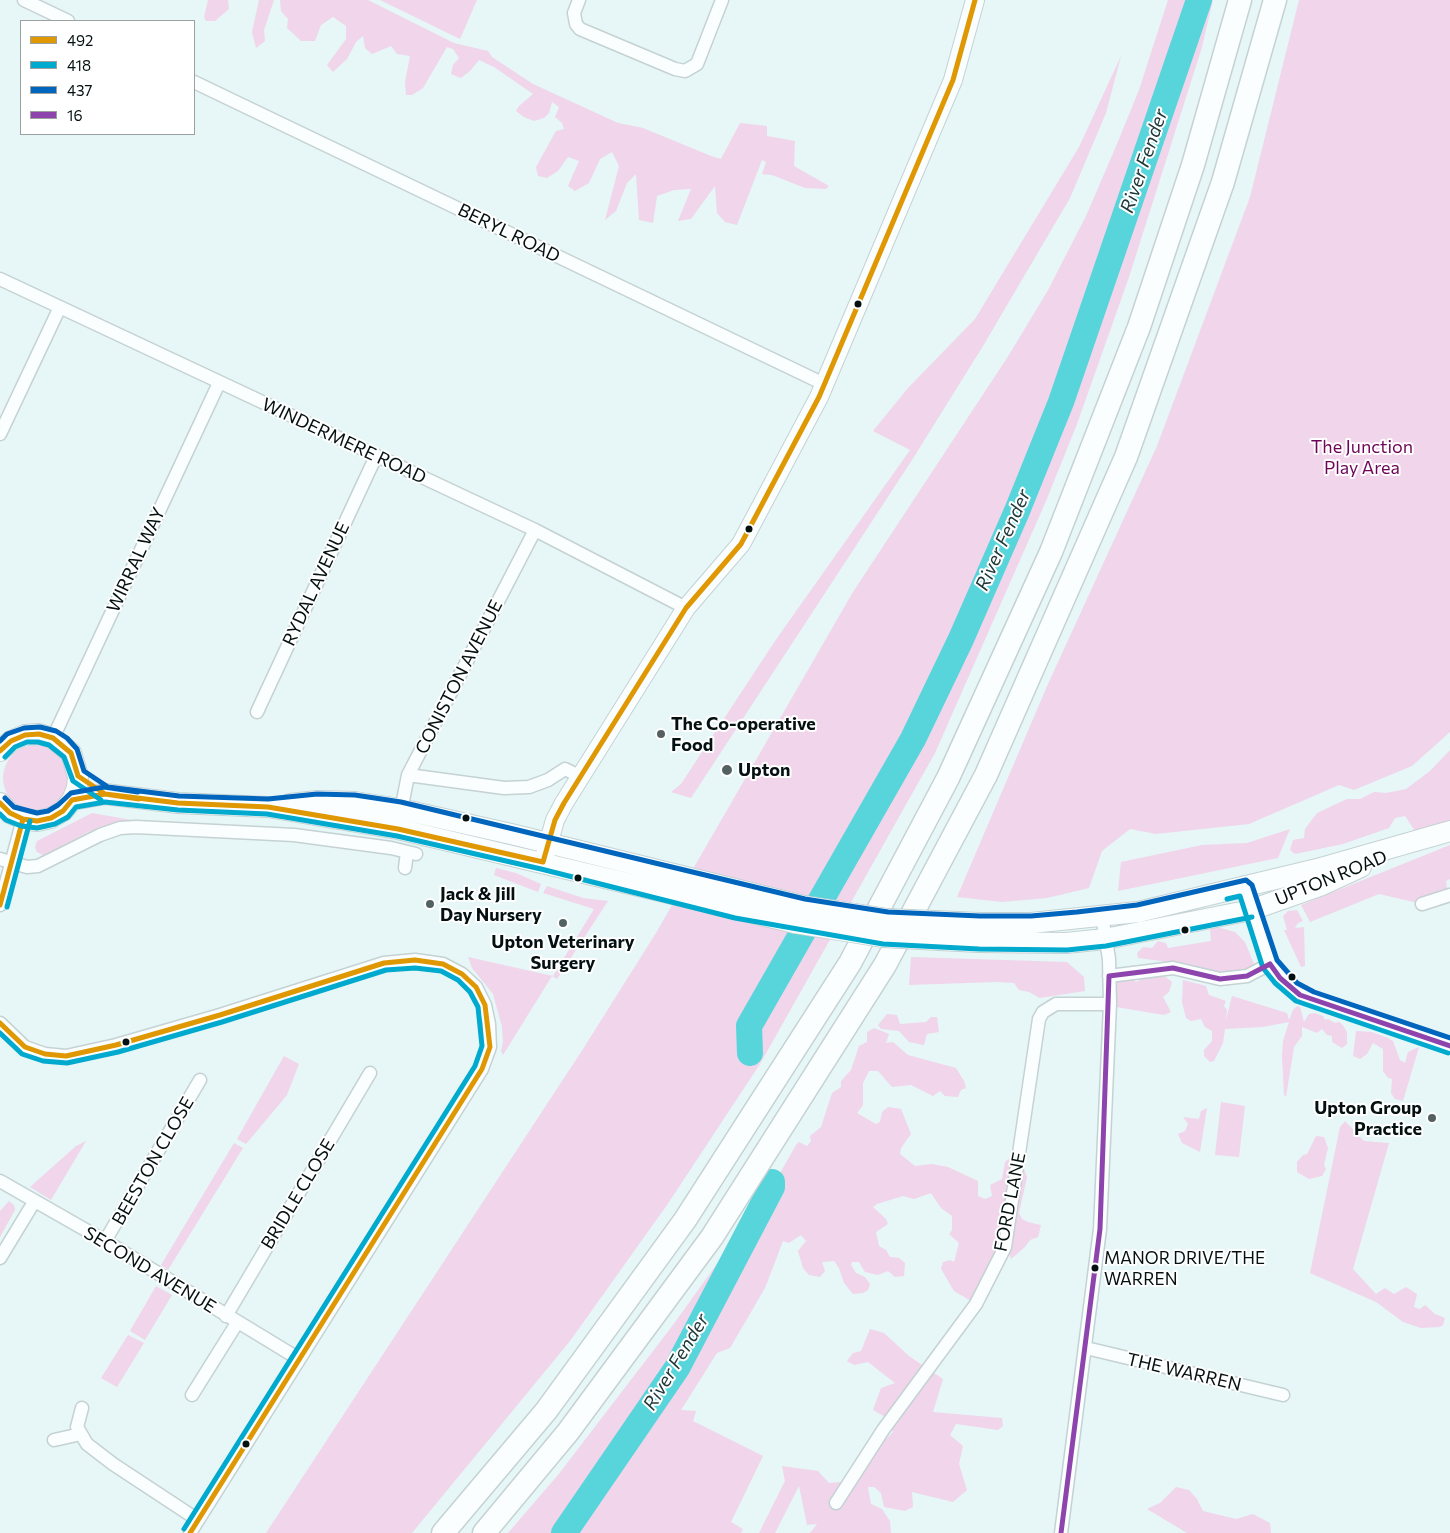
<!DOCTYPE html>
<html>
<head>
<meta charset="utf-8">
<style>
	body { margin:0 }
	#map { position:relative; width:1450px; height:1533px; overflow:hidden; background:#e7f6f7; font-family:Commissioner,sans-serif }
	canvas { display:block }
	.legend { position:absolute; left:20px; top:20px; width:175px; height:115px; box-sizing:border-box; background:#fff; border:1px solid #9ba0a0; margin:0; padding:6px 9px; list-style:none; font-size:15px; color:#051111 }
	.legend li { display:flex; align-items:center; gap:10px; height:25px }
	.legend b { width:25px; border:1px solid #9ba0a0 }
</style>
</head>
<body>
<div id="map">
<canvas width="1450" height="1533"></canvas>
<ul class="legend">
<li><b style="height:6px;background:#df9702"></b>492</li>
<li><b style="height:6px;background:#00a9ce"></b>418</li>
<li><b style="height:6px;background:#0065bd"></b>437</li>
<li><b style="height:6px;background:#8e44ad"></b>16</li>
</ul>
</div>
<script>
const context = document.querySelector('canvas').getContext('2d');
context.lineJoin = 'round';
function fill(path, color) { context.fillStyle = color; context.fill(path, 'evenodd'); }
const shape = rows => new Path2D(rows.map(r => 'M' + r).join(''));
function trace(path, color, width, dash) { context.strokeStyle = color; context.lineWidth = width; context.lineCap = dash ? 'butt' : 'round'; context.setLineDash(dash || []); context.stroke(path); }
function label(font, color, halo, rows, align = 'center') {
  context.font = font + ' Commissioner,sans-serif'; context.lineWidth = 4; context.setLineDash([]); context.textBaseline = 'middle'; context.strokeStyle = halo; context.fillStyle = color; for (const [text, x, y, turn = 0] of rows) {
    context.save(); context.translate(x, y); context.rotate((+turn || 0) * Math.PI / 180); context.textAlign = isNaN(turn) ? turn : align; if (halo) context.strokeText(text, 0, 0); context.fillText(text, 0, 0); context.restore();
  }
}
fill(shape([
	[208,0,228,0,229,9,215,21,206,21,204,17],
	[259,0,274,0,264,30,265,41,256,48,252,32],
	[280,0,368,0,454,43,488,51,492,57,533,84,618,123,643,128,711,156,721,159,740,123,767,126,767,136,795,141,794,166,829,186,826,189,805,188,772,175,762,174,766,162,762,160,737,225,725,222,717,213,715,186,691,219,678,221,691,189,674,190,657,196,653,223,639,220,636,174,627,183,616,211,605,220,619,166,612,152,600,159,589,183,575,191,568,186,579,161,568,157,558,171,547,178,538,176,536,167,556,131,564,129,562,123,555,117,559,107,552,102,549,113,544,118,534,121,524,117,516,111,519,106,533,94,494,67,479,60,470,71,461,78,451,74,453,65,459,58,453,49,447,47,423,88,412,95,406,95,405,82,410,56,397,54,391,46,372,54,365,48,363,36,356,42,347,59,333,72,327,65,346,39,346,26,333,17,321,25,315,41,301,41,287,28,288,19,281,11],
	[380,0,477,0,460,39],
	[1168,0,1213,0,1202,47,1129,277,1077,424,1046,501,935,753,760,1064,667,1205,570,1341,412,1533,266,1533,583,1049,656,933,853,592,1007,358,1047,292,1086,216,1117,144,1139,90],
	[1299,0,1450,0,1450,732,1412,766,1354,790,1339,785,1249,824,1156,834,1130,829,1102,851,1089,888,1047,898,1002,902,957,897,1048,684,1157,446,1250,197],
	[1121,56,1106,113,1070,198,983,346,912,460,691,798,671,792,681,784,775,641,910,450,873,431,908,388,975,319,1079,147],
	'3 778a33 33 0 1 1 66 0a33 33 0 1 1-66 0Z',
	[1450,750,1450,822,1415,831,1405,816,1395,818,1389,828,1343,844,1295,854,1290,850,1293,840,1304,838,1305,829,1317,813,1347,799,1360,799,1374,792,1386,793,1406,789,1430,771],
	[92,813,143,822,117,822,88,832,44,856,37,852,35,847,37,841],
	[1290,829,1278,858,1118,891,1121,862,1202,845,1247,843],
	[1450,845,1450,879,1446,881,1447,888,1431,906,1379,894,1310,922,1301,905],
	[496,868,516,873,541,884,538,892,494,875],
	[547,886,583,898,608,901,557,979,552,976,503,1055,501,1051,503,1042,502,1027,493,994,472,968,468,957,553,976,594,909,543,893],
	[1297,910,1303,921,1298,923,1295,928,1304,927,1305,966,1301,967,1284,930,1287,930,1283,916,1288,911],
	[1217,927,1235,932,1245,942,1254,964,1247,970,1218,973,1192,969,1190,965,1138,958,1137,953,1143,947,1152,948,1158,941,1166,943,1168,948,1211,941,1210,930],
	[911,957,1067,962,1084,977,1085,991,1040,998,1029,992,1019,990,1014,983,996,982,909,985],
	[1121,977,1129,977,1136,982,1146,977,1166,977,1172,982,1169,992,1163,997,1171,1012,1164,1015,1116,1007,1116,984],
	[1183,980,1206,986,1209,995,1226,1001,1224,1006,1227,1010,1226,1020,1232,996,1287,1013,1289,1020,1293,1010,1297,1006,1300,1007,1304,1022,1309,1014,1315,1013,1323,1016,1325,1020,1328,1019,1335,1023,1339,1022,1342,1024,1347,1032,1347,1044,1342,1048,1332,1042,1332,1036,1327,1035,1322,1029,1317,1033,1302,1027,1302,1036,1294,1047,1286,1097,1284,1095,1282,1056,1283,1041,1289,1022,1263,1027,1225,1029,1223,1043,1214,1061,1210,1062,1204,1056,1204,1050,1212,1041,1212,1031,1205,1027,1201,1019,1191,1021,1186,1018,1182,1002],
	[887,1014,897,1015,900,1024,926,1022,931,1017,937,1017,939,1032,927,1034,924,1045,909,1042,899,1031,881,1029,878,1025],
	[874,1028,889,1034,886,1043,893,1042,908,1055,956,1068,964,1081,966,1088,961,1090,958,1097,945,1096,940,1091,933,1096,911,1085,892,1087,878,1071,869,1071,863,1083,863,1105,857,1113,876,1124,880,1122,882,1112,888,1107,901,1109,911,1134,901,1148,900,1154,915,1166,932,1164,948,1167,978,1181,978,1196,985,1199,992,1196,990,1185,1002,1179,1005,1162,1011,1157,1019,1157,1027,1177,1019,1213,1022,1219,1028,1222,1041,1225,1038,1237,1030,1240,1025,1247,1011,1259,1009,1253,976,1304,954,1291,941,1269,943,1262,950,1260,954,1262,959,1243,949,1234,952,1230,952,1216,941,1208,931,1193,914,1199,903,1196,877,1204,873,1207,886,1219,888,1224,876,1232,879,1246,886,1250,890,1257,899,1258,905,1263,904,1276,895,1277,888,1271,878,1275,865,1272,859,1262,852,1262,851,1265,856,1273,865,1277,870,1284,868,1290,863,1293,853,1294,844,1283,839,1268,834,1261,822,1262,825,1271,820,1277,809,1275,803,1268,798,1251,806,1241,801,1235,789,1243,783,1241,765,1288,730,1348,717,1353,681,1410,696,1411,693,1421,763,1456,731,1522,743,1529,741,1533,508,1533,558,1475,673,1325,772,1187,796,1145,799,1142,807,1146,811,1141,810,1136,821,1127,832,1093,841,1087,841,1081,851,1070,859,1046,867,1042,867,1032],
	[1356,1031,1372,1032,1388,1038,1393,1041,1400,1060,1405,1063,1408,1052,1419,1047,1403,1101,1395,1099,1391,1093,1392,1079,1388,1078,1383,1071,1383,1049,1373,1043,1367,1054,1360,1059,1353,1056],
	[284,1056,299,1064,287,1095,246,1144,237,1139],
	[1221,1102,1245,1106,1239,1157,1215,1155],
	[1207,1108,1200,1152,1182,1143,1178,1134,1185,1131,1188,1124,1183,1117,1199,1119,1201,1111],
	[1345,1121,1364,1141,1389,1143,1353,1269,1376,1294,1385,1288,1394,1294,1406,1287,1417,1294,1414,1307,1420,1309,1425,1305,1435,1314,1445,1318,1443,1325,1440,1327,1421,1328,1403,1322,1376,1302,1310,1273,1340,1127],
	[1316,1136,1324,1137,1328,1148,1324,1165,1326,1169,1322,1176,1309,1179,1297,1172,1297,1162,1303,1155,1307,1154],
	[86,1141,51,1200,30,1187,76,1146],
	[234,1143,243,1148,168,1270,161,1265],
	[9,1201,14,1205,15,1210,0,1237,0,1211],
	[156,1286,172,1295,145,1340,130,1331],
	[870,1329,884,1333,909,1356,943,1379,933,1412,1002,1418,1003,1426,998,1430,956,1424,950,1435,963,1446,959,1464,967,1490,953,1502,912,1492,913,1507,905,1511,884,1507,881,1493,874,1487,868,1487,871,1504,882,1509,890,1521,891,1533,810,1533,817,1524,807,1525,799,1486,775,1533,759,1533,785,1481,782,1466,818,1471,829,1483,841,1482,893,1432,887,1418,873,1410,881,1388,895,1383,868,1362,854,1365,847,1361,853,1353,861,1351],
	[128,1335,144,1343,117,1387,101,1378],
	[1176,1487,1189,1490,1197,1499,1203,1511,1236,1519,1253,1514,1270,1523,1271,1533,1187,1533,1147,1509,1160,1503]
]), '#f0d5eb');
trace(shape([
	[750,1053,749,1026,913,739,961,639,1017,511,1061,402,1199,0],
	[564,1533,677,1368,772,1187,772,1182]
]), '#58d4db', 26);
const street = shape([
	[24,0,68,21],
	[579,0,574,13,576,24,580,29,675,69,685,71,697,64,722,0],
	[194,82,824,384],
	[0,279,535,530,686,608],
	[0,434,60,307],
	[257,712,376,456],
	[53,738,219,383],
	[408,775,504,788,529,787,548,780,565,769,581,777],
	[400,816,408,775,535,530],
	[0,859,27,867,38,866,100,835,120,828,136,827,294,835,391,848,416,854],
	[405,868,407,852],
	[1245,887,1270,964,1292,989,1311,999,1450,1046],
	[1422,904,1450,895],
	[0,905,23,819],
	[1109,976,1173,968,1220,979,1247,976,1270,964],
	[0,1023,25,1047,45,1054,66,1056,116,1045,220,1015,384,963,415,960,443,964,462,974,476,987,485,1005,489,1024,490,1047,482,1069,190,1533],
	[0,1181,105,1241,299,1359],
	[105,1241,200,1080],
	[0,1258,34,1202],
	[226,1316,370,1073],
	[1086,1348,1283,1395],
	[192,1395,237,1323],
	[82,1408,77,1427,87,1444,113,1464,198,1520],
	[54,1440,81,1434],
	[836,1503,883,1430,976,1304,1005,1247,1039,1019,1043,1012,1056,1004,1110,1004],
	[1061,1533,1100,1229,1110,1004,1109,959,1102,916]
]);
const secondary = shape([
	[545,856,555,820,564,803,686,608,741,544,819,397,953,80,975,0]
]);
const primary = shape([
	[0,751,11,741,25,735,39,734,53,738,71,753,78,776,77,788,72,800,63,811,51,818,37,821,23,819,10,813,0,803],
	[72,800,105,794,178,803,268,807,398,829,795,923],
	[290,804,318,801,355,802,400,809,511,834,804,906],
	[980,923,1031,923,1138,912,1317,869,1450,831],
	[979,942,1066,943,1105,939,1251,910,1322,885,1361,867]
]);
const highway = shape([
	[443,1533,546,1411,685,1220,850,963,948,778,1051,552,1139,327,1193,165,1240,0],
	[484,1533,568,1432,712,1237,885,965,986,775,1126,457,1223,182,1275,0]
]);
trace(street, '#c4d2d3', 15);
trace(secondary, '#c4d2d3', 20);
trace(primary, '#c4d2d3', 22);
trace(highway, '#c4d2d3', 25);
trace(street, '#fbfefe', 12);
trace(secondary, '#fbfefe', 18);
trace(primary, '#fbfefe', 20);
trace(highway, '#fbfefe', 22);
const primaryBridge = shape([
	[804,906,887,919,980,923],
	[795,923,883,937,979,942]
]);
trace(primaryBridge, '#c4d2d3', 22, []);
trace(primaryBridge, '#fbfefe', 20);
trace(shape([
	[0,751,11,741,25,735,39,734,53,738,71,753,78,776,105,794,139,799],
	[0,803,10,813,23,819,37,821,51,818,63,811,72,800,105,794,178,803,268,807,398,829,543,862,555,820,564,803,686,608,741,544,819,397,953,80,975,0],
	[0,905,23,819],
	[0,1023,25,1047,45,1054,66,1056,116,1045,220,1015,384,963,415,960,443,964,462,974,476,987,485,1005,490,1047,482,1069,190,1533]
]), '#df9702', 5);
trace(shape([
	[5,757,15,747,27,742,38,742,49,745,64,757,73,781,101,800],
	[0,814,6,820,21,826,37,828,55,824,68,817,76,807,105,802,178,810,267,814,397,836,541,869,735,918,883,944,979,949,1067,950,1106,946,1252,917],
	[1227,899,1240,896,1263,968,1275,983,1296,1001,1448,1053],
	[7,907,30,821],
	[0,1033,22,1054,43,1061,67,1063,118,1052,222,1022,386,970,415,968,441,971,458,980,470,992,478,1007,482,1046,475,1066,184,1529]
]), '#00a9ce', 5);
trace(shape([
	[0,741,7,734,24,728,40,727,56,731,67,738,77,749,84,771,108,787,179,796,268,799,317,794,355,795,401,802,805,899,888,912,980,916,1031,916,1077,912,1137,905,1246,880,1252,885,1277,960,1297,983,1314,992,1450,1038],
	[5,798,14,807,37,813,48,811,58,805,71,793,104,787,138,792]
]), '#0065bd', 5);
trace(shape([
	[1270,964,1280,978,1300,995,1450,1046],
	[1109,976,1173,968,1220,979,1247,976,1270,964],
	[1061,1533,1100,1229,1109,976]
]), '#8e44ad', 5);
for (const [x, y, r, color] of [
	[858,304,4.5,"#051111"],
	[749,529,4.5,"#051111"],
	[661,734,5,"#546162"],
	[727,770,6,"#546162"],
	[466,818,4.5,"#051111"],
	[578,878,4.5,"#051111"],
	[430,904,5,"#546162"],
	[563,923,5,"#546162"],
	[1185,930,4.5,"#051111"],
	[1292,977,4.5,"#051111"],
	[126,1042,4.5,"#051111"],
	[1432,1118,5,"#546162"],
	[1095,1268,4.5,"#051111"],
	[246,1444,4.5,"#051111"]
]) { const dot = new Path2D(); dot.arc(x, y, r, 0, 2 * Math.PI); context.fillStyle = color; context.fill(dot); trace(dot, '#fff', 2); }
label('17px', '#051111', '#fff', [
	["MANOR DRIVE/THE",1104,1258],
	["WARREN",1104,1279]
], 'left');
label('18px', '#051111', '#fff', [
	["BERYL ROAD",509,233,26],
	["WINDERMERE ROAD",344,441,25],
	["WIRRAL WAY",136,560,-65],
	["RYDAL AVENUE",316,584,-65],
	["CONISTON AVENUE",459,677,-63],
	["UPTON ROAD",1331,878,-22],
	["BEESTON CLOSE",153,1161,-60],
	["BRIDLE CLOSE",298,1194,-59],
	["FORD LANE",1010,1202,-79],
	["SECOND AVENUE",150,1270,31],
	["THE WARREN",1184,1372,13]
]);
label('18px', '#6e0658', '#fff', [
	["The Junction",1362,447],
	["Play Area",1362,468]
]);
label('bold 18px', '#051111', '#fff', [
	["The Co-operative",671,724],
	["Food",671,745],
	["Upton",738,770],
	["Jack & Jill",440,894],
	["Day Nursery",440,915],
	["Upton Veterinary",563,942,"center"],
	["Surgery",563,963,"center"],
	["Upton Group",1422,1108,"right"],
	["Practice",1422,1129,"right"]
], 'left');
label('italic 19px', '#20393a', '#fff', [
	["River Fender",1144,161,-71],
	["River Fender",1003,540,-66],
	["River Fender",676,1362,-59]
]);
</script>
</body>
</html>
